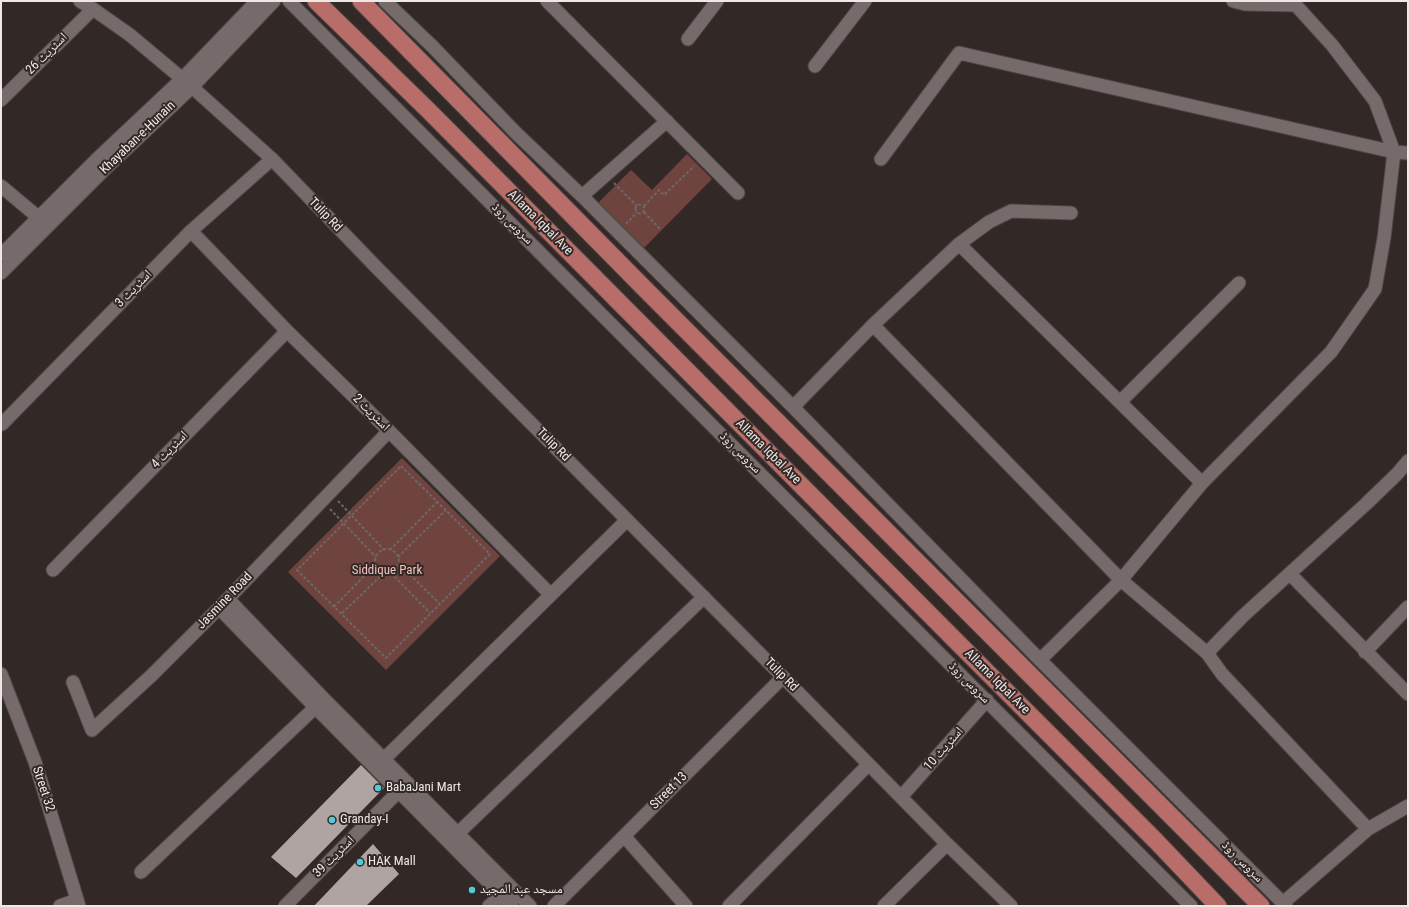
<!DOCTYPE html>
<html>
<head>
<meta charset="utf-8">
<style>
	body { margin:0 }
	#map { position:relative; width:1409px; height:907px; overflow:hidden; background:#322927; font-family:"Roboto Condensed",sans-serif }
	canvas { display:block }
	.frame { position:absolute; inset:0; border:2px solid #eee8e7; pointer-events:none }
</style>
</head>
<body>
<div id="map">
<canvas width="1409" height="907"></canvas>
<div class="frame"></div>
</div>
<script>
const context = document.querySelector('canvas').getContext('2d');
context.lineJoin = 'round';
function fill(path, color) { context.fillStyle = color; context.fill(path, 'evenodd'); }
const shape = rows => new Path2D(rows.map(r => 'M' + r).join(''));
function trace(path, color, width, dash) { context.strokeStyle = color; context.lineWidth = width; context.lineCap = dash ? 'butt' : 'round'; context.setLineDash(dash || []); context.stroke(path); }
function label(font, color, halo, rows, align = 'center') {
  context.font = font + ' "Roboto Condensed","Noto Naskh Arabic",sans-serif'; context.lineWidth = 4; context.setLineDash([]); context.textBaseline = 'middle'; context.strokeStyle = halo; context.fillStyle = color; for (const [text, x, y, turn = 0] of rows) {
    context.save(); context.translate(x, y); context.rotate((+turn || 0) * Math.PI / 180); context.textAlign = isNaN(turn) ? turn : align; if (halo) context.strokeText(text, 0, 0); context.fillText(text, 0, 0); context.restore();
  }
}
fill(shape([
	[687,154,712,179,644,248,598,203,631,170,652,190],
	[402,458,500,556,386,670,288,572]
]), '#6f443f');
fill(shape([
	[361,765,384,788,296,878,271,857],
	[373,844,399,874,366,906,314,906]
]), '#b0a4a3');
const minor = shape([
	[80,1,93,9,130,35,192,87,272,159,379,270,783,677,947,844,1011,906],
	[289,1,1191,906],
	[385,1,433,47,516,133,582,196,793,407,1040,660,1286,906],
	[547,1,738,193],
	[1233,1,1245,4,1295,5],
	[688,39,717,1],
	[815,66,865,1],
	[1,100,93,9],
	[881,159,959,53,1394,152,1408,153],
	[1,186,45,223],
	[582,196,667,121],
	[191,231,287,331,389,431,551,595],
	[959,244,1202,483],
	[1,255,97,159,182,79,257,1],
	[1,273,106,168,192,87,274,1],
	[873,325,1121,580,1207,653,1222,674,1368,829],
	[1120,402,1239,283],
	[793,407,873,325,959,244,989,222,1011,211,1071,213],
	[2,424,191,231,272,159],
	[53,570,287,331],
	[1290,574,1408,694],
	[228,599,324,699,530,906],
	[219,608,316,708,512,906],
	[1365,652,1408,607],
	[1207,653,1243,616,1367,503,1397,474,1408,461],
	[1040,660,1121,580,1202,483,1331,352,1375,289,1384,238,1394,152,1375,101,1332,45,1292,1],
	[1,674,35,762,79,906],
	[73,682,92,730,152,675,219,608,389,431],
	[379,764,627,520],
	[901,797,987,700],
	[624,836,686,906],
	[453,838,704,597],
	[141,872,322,701],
	[1283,903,1368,829,1408,806],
	[60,906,77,900],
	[285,906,399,791],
	[489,906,502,895],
	[554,906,783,677],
	[729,906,868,765],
	[884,906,947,844]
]);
const major = shape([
	[316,1,428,110,956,641,1155,840,1218,906],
	[361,1,644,288,1261,906]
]);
trace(minor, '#4c4544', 15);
trace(major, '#4c4544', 19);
trace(shape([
	[614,183,637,206],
	'635.5 209a4.5 4.5 0 1 1 9 0a4.5 4.5 0 1 1-9 0Z',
	[644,206,659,190,664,195,694,166],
	[644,212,661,230],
	[626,224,637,212],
	[401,466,490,554,386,658,297,570,401,466],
	[338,501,384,550],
	[330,509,376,557],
	'375 561a12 12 0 1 1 24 0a12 12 0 1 1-24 0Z',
	[390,550,438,501],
	[398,557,446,510],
	[399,564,439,603],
	[391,573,430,613],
	[334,607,376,564],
	[342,613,384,573]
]), '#6f6765', 2, [3, 2]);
trace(minor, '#766b6a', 13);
trace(major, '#b96d68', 17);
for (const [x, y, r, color] of [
	[378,788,4,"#52cbd9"],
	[332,820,4,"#52cbd9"],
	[360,862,4,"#52cbd9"],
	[472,890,4,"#52cbd9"]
]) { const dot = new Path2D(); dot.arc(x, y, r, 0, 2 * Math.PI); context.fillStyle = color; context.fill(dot); trace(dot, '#322927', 1.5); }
label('13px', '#eee8e7', '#322927', [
	["اسٹریٹ 26",47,54,-45],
	["Khayaban-e-Hunain",138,138,-44],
	["Tulip Rd",325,215,46],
	["Allama Iqbal Ave",540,223,45],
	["سروس روڈ",512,224,45],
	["اسٹریٹ 3",134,289,-46],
	["اسٹریٹ 2",371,413,45],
	["Tulip Rd",553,445,45],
	["اسٹریٹ 4",170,450,-46],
	["Allama Iqbal Ave",768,452,45],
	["سروس روڈ",740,453,45],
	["Jasmine Road",225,601,-46],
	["Tulip Rd",781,675,45],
	["Allama Iqbal Ave",997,682,45],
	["سروس روڈ",969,683,45],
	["اسٹریٹ 10",944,749,-49],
	["Street 32",43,789,72],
	["Street 13",669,791,-45],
	["اسٹریٹ 39",334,857,-45],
	["سروس روڈ",1242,862,45]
]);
label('13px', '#f6c2bb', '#322927', [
	["Siddique Park",387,571]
]);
label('13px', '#eee8e7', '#322927', [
	["BabaJani Mart",386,788],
	["Granday-I",340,820],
	["HAK Mall",368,862],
	["مسجد عبد المجید",480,890]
], 'left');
</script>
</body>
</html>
